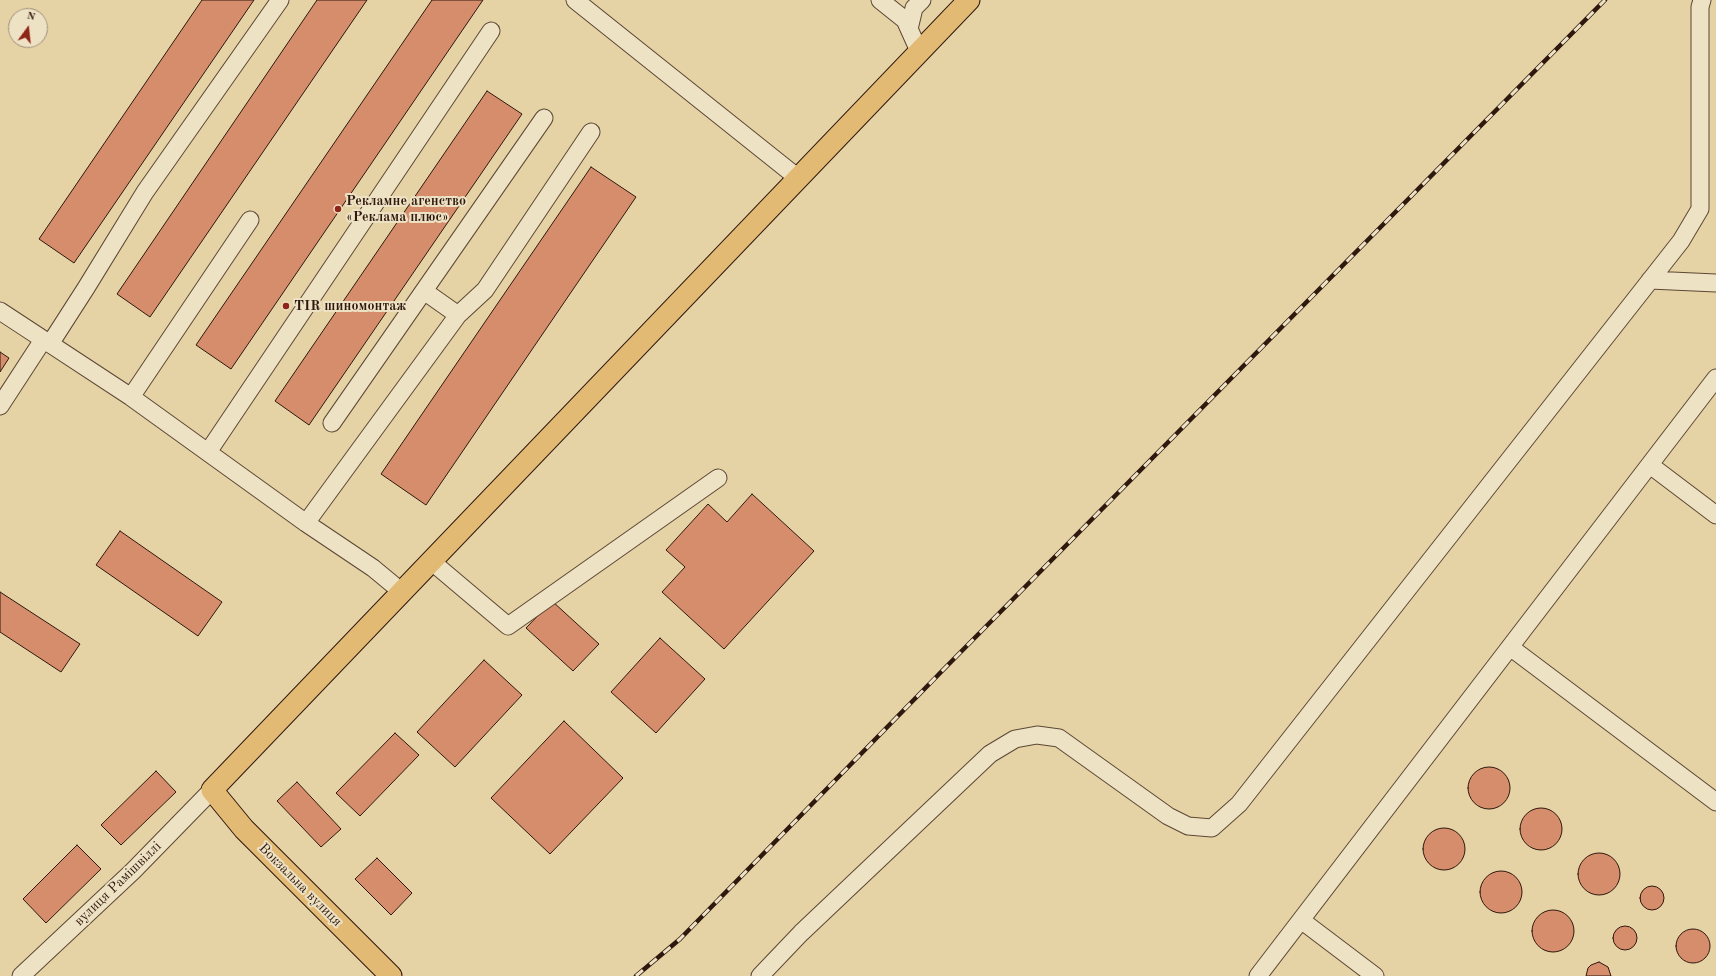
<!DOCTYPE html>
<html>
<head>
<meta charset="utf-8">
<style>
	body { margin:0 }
	#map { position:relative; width:1716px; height:976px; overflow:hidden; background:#e5d3a6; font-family:"Old Standard TT",serif }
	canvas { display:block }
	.north { position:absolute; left:8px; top:8px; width:40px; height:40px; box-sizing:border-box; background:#eee2c5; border:1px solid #a2917c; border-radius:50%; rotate:15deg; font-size:11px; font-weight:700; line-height:16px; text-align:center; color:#2f180e }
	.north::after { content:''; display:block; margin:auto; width:14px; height:18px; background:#8f2418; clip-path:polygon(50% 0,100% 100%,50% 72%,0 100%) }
</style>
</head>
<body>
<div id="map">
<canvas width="1716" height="976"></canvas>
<div class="north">N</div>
</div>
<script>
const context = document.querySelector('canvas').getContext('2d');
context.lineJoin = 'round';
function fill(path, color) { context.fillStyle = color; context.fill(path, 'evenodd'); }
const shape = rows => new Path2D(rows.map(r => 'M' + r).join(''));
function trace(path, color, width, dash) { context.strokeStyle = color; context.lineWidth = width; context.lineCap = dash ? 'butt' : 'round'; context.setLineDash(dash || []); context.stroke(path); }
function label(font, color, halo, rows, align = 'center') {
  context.font = font + ' "Old Standard TT",serif'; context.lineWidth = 4; context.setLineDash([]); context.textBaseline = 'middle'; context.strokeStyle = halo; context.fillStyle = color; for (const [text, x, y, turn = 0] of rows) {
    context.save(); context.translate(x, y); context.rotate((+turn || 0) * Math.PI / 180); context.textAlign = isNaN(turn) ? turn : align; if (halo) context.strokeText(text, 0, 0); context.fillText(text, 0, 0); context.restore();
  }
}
const building = shape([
	[202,0,254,0,74,263,39,239,202,0],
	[317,0,367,0,150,317,117,294,317,0],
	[432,0,483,0,231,369,196,345,432,0],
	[487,91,522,114,309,425,275,401,487,91],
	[591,167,636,197,426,505,381,474,591,167],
	[0,352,9,358,0,372,0,352],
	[752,494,814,551,724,649,662,592,685,567,666,550,708,504,727,522,752,494],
	[120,531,222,602,198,636,96,565,120,531],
	[0,592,80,644,61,672,0,632,0,592],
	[552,601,599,644,573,671,526,628,552,601],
	[660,638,705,679,656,733,611,692,660,638],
	[484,660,522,695,455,767,417,732,484,660],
	[564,721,623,778,550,854,491,798,564,721],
	[395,733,419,755,360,816,336,793,395,733],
	'1468 788a21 21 0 1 1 42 0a21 21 0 1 1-42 0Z',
	[156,771,176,792,121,845,101,825,156,771],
	[297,782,341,829,321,847,277,801,297,782],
	'1520 829a21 21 0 1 1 42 0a21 21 0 1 1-42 0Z',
	'1423 849a21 21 0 1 1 42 0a21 21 0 1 1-42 0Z',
	[77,845,101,869,46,923,23,899,77,845],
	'1578 874a21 21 0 1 1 42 0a21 21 0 1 1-42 0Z',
	[377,858,412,893,391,915,355,879,377,858],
	'1480 892a21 21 0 1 1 42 0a21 21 0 1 1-42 0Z',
	'1640 898a12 12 0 1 1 24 0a12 12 0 1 1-24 0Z',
	'1532 931a21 21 0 1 1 42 0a21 21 0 1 1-42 0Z',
	'1613 938a12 12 0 1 1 24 0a12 12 0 1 1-24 0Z',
	'1676 946a17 17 0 1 1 34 0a17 17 0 1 1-34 0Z',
	[1599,962,1608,967,1611,976,1586,976,1588,968,1591,965,1599,962]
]);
fill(building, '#d68d6b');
trace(building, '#2f180e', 1);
const minor = shape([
	[575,0,798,178],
	[880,0,905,20,919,51],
	[909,29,914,8,922,0],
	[1650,280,1716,283],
	[424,291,458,315],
	[0,311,131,397,306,523,373,568,402,592],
	[50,344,86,288,145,192,280,0],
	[131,397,250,220],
	[0,406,43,340],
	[332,423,544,118],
	[208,452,491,31],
	[1650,465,1716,515],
	[306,523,458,315,485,290,591,132],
	[431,561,508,626,718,478],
	[1510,647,1716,802],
	[1301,920,1375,976],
	[21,976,133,871,212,790],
	[760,976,801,933,990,754,1015,739,1037,735,1059,738,1168,816,1188,826,1212,828,1239,804,1681,241,1700,209,1700,7,1702,0],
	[1258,976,1716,378]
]);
const major = shape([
	[391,976,244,829,212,790,969,0]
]);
trace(minor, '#5c4734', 19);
trace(major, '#2f180e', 23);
trace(minor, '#eee2c5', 17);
trace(major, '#e2ba73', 21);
const rail = shape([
	[636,976,680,939,943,670,1605,0]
]);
trace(rail, '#2f180e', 4.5);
trace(rail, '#eee2c5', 3, [9]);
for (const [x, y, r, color] of [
	[338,209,4,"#8f2418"],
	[286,306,4,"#8f2418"]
]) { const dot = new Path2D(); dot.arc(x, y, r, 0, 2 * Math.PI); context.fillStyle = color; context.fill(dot); trace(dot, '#eee2c5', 1.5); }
label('bold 14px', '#2f180e', '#eee2c5', [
	["Рекламне агенство",346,201],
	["«Реклама плюс»",346,217],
	["TIR шиномонтаж",294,306]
], 'left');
label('14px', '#2f180e', '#eee2c5', [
	["вулиця Рамішвіллі",118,884,-44],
	["Вокзальна вулиця",300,885,45]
]);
</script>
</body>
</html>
